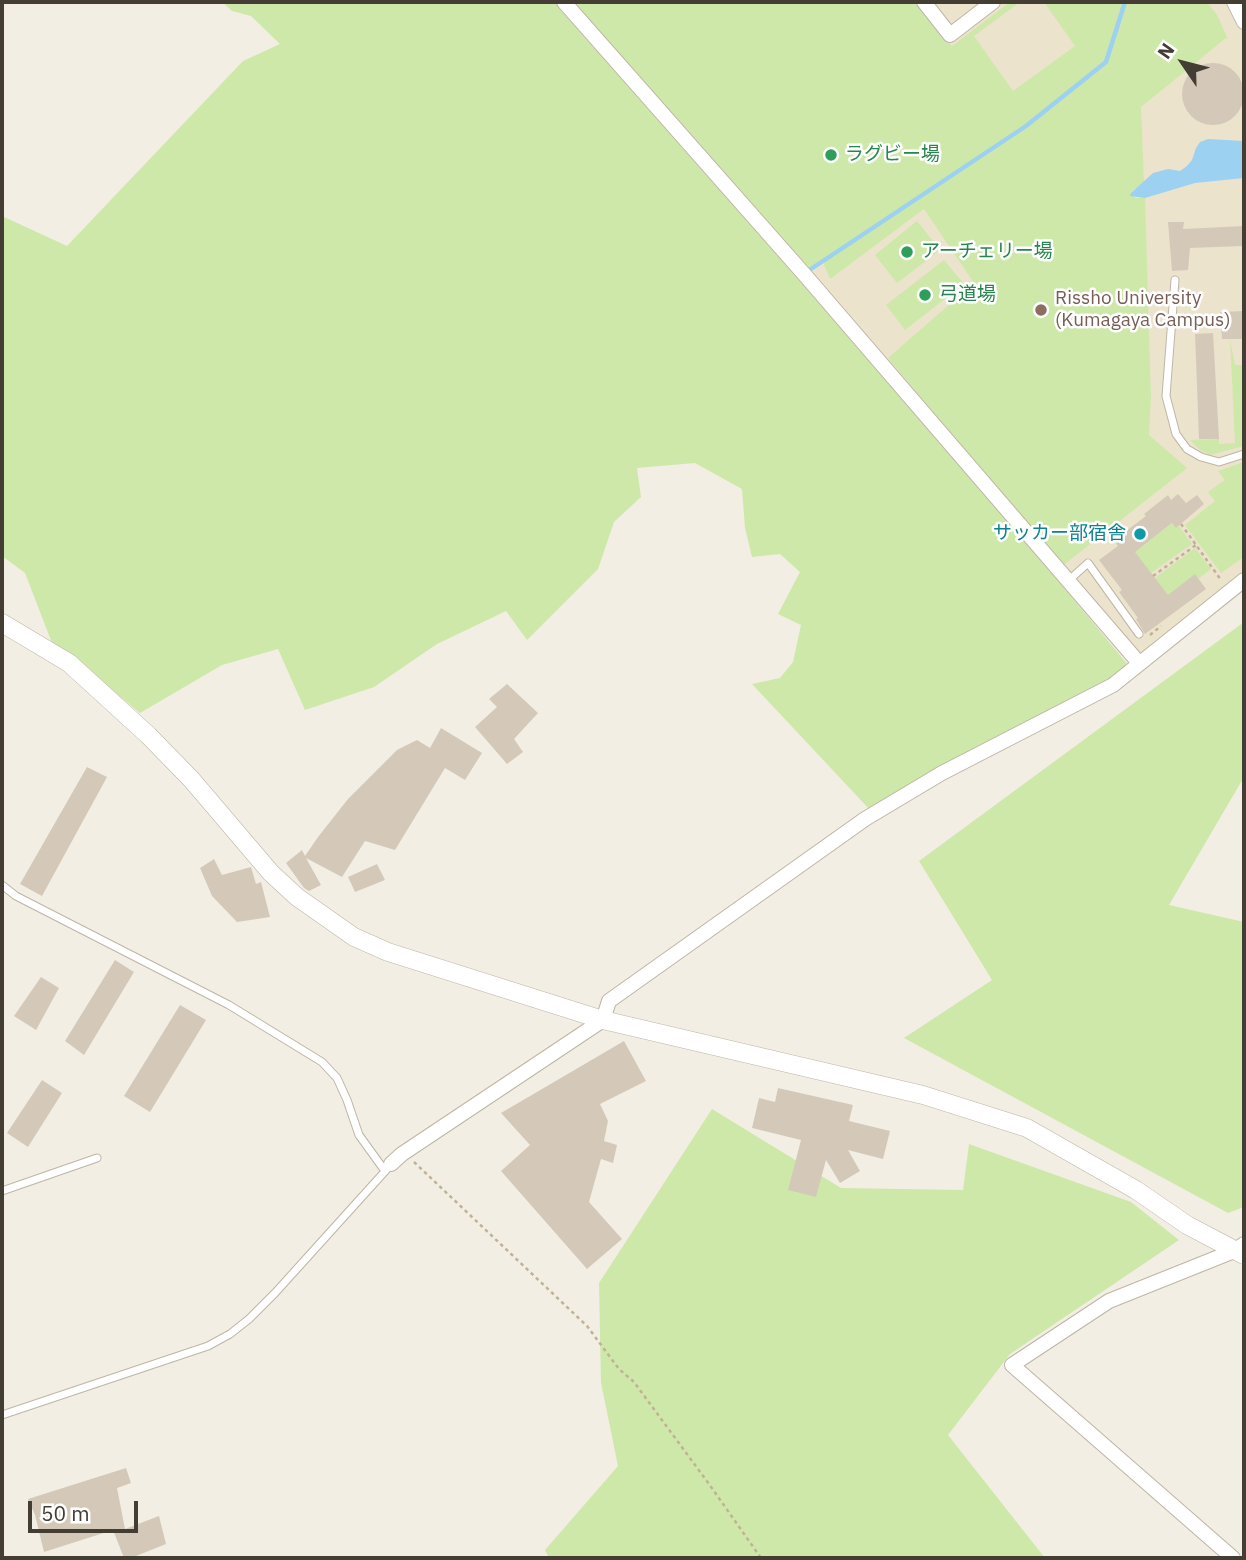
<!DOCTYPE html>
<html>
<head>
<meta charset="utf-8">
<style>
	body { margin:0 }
	#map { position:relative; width:1246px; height:1560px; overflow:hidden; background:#f2eee3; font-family:"IBM Plex Sans",sans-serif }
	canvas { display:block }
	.frame { position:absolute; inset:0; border:4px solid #443d33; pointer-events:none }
	.north { position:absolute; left:1148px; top:28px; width:70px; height:70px; -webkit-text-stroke:5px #fff; paint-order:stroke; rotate:305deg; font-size:19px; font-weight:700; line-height:28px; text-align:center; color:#443d33 }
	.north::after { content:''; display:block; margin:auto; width:24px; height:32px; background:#443d33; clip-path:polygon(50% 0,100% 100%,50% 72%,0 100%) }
	.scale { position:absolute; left:28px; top:1501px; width:110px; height:32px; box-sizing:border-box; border:4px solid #443d33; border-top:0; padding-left:9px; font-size:21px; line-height:24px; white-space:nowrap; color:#443d33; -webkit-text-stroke:5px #fff; paint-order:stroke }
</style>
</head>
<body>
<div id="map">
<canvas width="1246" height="1560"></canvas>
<div class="frame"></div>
<div class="north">N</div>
<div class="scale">50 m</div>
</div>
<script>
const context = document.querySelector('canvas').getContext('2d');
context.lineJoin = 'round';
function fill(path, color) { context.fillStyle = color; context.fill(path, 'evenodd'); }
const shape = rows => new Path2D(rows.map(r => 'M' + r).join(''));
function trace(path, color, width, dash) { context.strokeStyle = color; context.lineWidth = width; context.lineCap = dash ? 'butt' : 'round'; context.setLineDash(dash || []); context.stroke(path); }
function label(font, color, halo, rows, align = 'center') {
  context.font = font + ' "IBM Plex Sans","Noto Sans JP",sans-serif'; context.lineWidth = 5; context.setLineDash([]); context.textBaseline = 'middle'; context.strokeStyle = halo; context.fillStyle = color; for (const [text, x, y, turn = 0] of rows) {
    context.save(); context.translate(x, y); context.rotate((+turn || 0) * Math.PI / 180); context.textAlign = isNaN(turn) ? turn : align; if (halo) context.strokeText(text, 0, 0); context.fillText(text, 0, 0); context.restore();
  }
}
fill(shape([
	[567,2,1244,2,1244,582,1133,664]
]), '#ece3cd');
fill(shape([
	[222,2,558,2,989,498,1129,666,1109,683,870,810,752,684,780,678,793,662,801,625,778,614,800,572,780,554,752,557,745,528,742,489,695,463,637,468,641,497,614,522,598,569,527,640,506,611,437,644,374,687,305,710,278,649,222,665,140,713,87,669,52,643,25,573,2,556,2,216,67,246,243,61,280,44,251,16,232,11],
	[567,2,917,2,952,46,1010,2,1020,2,974,36,1013,91,1075,46,1044,2,1207,2,1217,15,1228,39,1226,38,1141,107,1144,182,1131,192,1135,198,1145,198,1151,397,1149,435,1187,468,1061,567,888,358,974,283,924,209,830,279,822,260,807,272],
	[917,221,940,250,897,283,875,255],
	[944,260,964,284,905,330,886,305],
	[1230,339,1235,365,1244,365,1244,446,1210,455,1200,450,1190,440,1219,439,1219,444,1235,443],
	[1244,462,1244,557,1221,573,1185,525,1215,501,1208,492,1225,480,1218,471],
	[1173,523,1176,528,1179,526,1192,544,1151,573,1130,555],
	[1195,548,1211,569,1198,579,1194,575,1153,607,1155,578],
	[1244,622,1244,777,1169,905,1244,922,1244,1207,1228,1213,904,1038,992,980,919,861],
	[712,1109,841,1188,963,1190,969,1144,1131,1202,1179,1240,1010,1354,948,1435,1045,1558,549,1558,545,1550,618,1466,601,1383,599,1283]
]), '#cee8aa');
fill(shape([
	[1208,139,1244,141,1244,178,1195,183,1145,198,1130,196,1131,193,1153,173,1168,169,1180,171,1187,166,1192,160,1196,148,1200,142]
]), '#9dd1f2');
trace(shape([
	[805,273,1026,126,1106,62,1125,2]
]), '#9dd1f2', 4.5);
fill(shape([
	'1182 94a31 31 0 1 1 62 0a31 31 0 1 1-62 0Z',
	[1168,222,1184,222,1183,229,1244,226,1244,246,1190,248,1188,270,1172,271],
	[1244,311,1244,339,1222,339,1220,312],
	[1213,333,1219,439,1199,439,1195,334],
	[1178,494,1186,503,1197,495,1204,504,1176,528,1172,523,1135,552,1168,595,1195,574,1206,589,1145,634,1136,619,1138,618,1119,592,1122,590,1099,560,1118,546,1114,540,1146,516,1144,514,1168,495,1171,500],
	[507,684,538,713,514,739,523,752,507,764,475,727,497,707,489,699],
	[441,728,482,753,465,780,445,768,395,850,365,841,342,877,306,858,321,885,309,891,304,888,286,863,302,850,305,856,318,837,348,799,397,750,417,740,430,748],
	[87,767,107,777,42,896,20,884],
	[214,859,222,875,251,867,256,884,261,882,270,917,237,922,212,896,200,868],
	[377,864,385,880,355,892,348,877],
	[115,960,134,972,84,1055,65,1041],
	[41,977,59,988,36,1030,14,1016],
	[180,1005,206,1020,150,1112,124,1096],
	[624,1041,646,1081,600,1104,608,1121,604,1141,617,1145,613,1163,601,1159,589,1202,622,1239,587,1269,501,1171,530,1145,501,1113],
	[42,1080,62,1093,28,1147,7,1133],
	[778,1088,853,1105,849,1121,890,1131,883,1159,848,1150,860,1171,840,1183,826,1160,816,1197,788,1190,801,1140,752,1128,759,1098,775,1102],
	[126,1468,131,1483,117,1488,125,1529,159,1516,166,1544,131,1558,124,1558,113,1530,44,1552,35,1515,28,1499]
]), '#d4c9b9');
const service = shape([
	[1175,280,1166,396,1176,434,1187,449,1201,457,1219,462,1244,454],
	[1068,581,1088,563,1139,634],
	[2,885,16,896,229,1005,322,1062,337,1078,347,1100,359,1135,385,1171],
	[2,1191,97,1158],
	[2,1415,208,1346,230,1334,249,1319,275,1293,388,1168]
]);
const minor = shape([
	[564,2,804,274,1139,663],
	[924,2,950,35,993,2],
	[1234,2,1244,22],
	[391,1164,402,1154,603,1020,609,1001,865,819,942,773,1113,685,1244,580],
	[1233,1558,1012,1365,1109,1301,1234,1251,1244,1244]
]);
const tertiary = shape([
	[2,623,69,663,148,735,191,779,271,873,297,897,354,937,388,952,603,1020,923,1095,1027,1128,1136,1190,1187,1225,1244,1255]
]);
trace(service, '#beb5a6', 9);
trace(minor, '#beb5a6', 16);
trace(tertiary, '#beb5a6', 19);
trace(shape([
	[1181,524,1221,580],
	[1153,576,1196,545],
	[1150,635,1161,626],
	[414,1162,587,1326,619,1369,634,1382,709,1484,761,1558]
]), '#c0b197', 2.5, [3.5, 3.5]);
trace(service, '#fff', 7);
trace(minor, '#fff', 14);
trace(tertiary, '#fff', 18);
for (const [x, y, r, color] of [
	[831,155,7,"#2e9e5b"],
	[907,252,7,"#2e9e5b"],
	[925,295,7,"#2e9e5b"],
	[1041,310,7,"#8d6e63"],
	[1140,534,7,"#0f9aa8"]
]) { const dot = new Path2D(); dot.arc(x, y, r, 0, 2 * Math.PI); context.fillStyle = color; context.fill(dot); trace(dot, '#fff', 2.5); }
label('19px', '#27864d', '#fff', [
	["ラグビー場",845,155],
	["アーチェリー場",921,252],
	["弓道場",939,295]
], 'left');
label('19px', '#785e54', '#fff', [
	["Rissho University",1055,299],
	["(Kumagaya Campus)",1055,321]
], 'left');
label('19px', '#0d838f', '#fff', [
	["サッカー部宿舎",1126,534]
], 'right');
</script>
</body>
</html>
